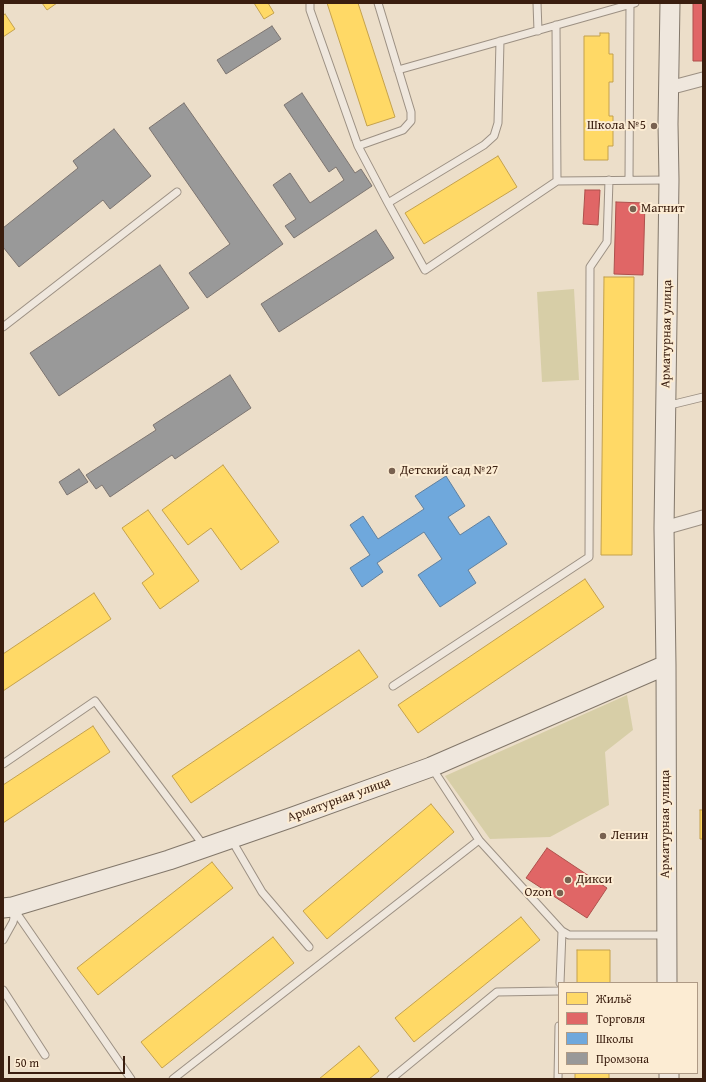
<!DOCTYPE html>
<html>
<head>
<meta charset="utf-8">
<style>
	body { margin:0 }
	#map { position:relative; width:706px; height:1082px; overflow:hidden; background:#ecdec9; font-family:"Gentium Book Plus",serif }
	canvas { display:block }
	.frame { position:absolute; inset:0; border:4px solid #3a1e0f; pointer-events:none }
	.legend { position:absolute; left:558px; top:982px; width:140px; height:92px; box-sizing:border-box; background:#fcecd3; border:1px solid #ae9a85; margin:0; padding:5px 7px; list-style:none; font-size:12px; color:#3a1e0f }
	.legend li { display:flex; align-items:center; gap:8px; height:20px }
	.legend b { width:20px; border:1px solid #ae9a85 }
	.scale { position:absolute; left:8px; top:1056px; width:117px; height:18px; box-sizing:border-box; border:2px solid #3a1e0f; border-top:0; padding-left:5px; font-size:12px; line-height:14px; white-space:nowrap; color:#3a1e0f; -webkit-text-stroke:3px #fcecd3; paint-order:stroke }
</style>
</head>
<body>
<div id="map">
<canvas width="706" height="1082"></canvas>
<div class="frame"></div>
<ul class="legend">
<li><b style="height:11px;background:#ffd966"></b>Жильё</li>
<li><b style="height:11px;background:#e06666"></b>Торговля</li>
<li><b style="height:11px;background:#6fa8dc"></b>Школы</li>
<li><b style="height:11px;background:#999"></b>Промзона</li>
</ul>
<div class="scale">50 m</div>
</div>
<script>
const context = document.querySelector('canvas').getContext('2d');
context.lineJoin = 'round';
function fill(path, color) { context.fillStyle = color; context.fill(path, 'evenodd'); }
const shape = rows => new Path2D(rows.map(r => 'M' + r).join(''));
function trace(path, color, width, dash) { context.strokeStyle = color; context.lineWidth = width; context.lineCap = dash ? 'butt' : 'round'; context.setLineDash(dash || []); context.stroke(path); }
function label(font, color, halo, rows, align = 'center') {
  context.font = font + ' "Gentium Book Plus",serif'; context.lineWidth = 4; context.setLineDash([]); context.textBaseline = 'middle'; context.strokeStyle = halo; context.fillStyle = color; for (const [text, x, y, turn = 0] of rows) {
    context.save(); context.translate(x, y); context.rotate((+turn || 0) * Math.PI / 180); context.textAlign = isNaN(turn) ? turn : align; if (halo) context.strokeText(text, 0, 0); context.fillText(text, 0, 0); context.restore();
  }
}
fill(shape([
	[574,289,579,380,542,382,537,292],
	[627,695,633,730,605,752,609,805,550,837,490,839,445,776]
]), '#d7cea7');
const homes = shape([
	[42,3,57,3,47,10,42,3],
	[254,3,268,3,274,13,264,19,254,3],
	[327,3,358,3,395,117,367,126,327,3],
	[5,14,15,29,3,37,3,16,5,14],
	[600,33,609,33,609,54,613,54,613,82,609,82,609,116,613,116,613,146,608,146,608,160,584,160,584,36,600,36,600,33],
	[498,156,517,187,424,244,405,213,498,156],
	[604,277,634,277,632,555,601,555,604,277],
	[223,465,279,542,241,570,211,528,188,545,162,510,223,465],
	[148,510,199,581,160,609,142,583,154,574,122,528,148,510],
	[585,579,604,607,418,733,398,705,585,579],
	[94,593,111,619,3,691,3,654,94,593],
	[359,650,378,677,191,803,172,776,359,650],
	[93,726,110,752,3,823,3,785,93,726],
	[431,804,454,832,327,939,303,911,431,804],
	[700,810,703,810,703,839,700,839,700,810],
	[212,862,233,888,98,995,77,968,212,862],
	[521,917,540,940,414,1042,395,1018,521,917],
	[273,937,294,963,162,1068,141,1042,273,937],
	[577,950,610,950,610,983,577,983,577,950],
	[359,1046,379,1071,369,1079,319,1079,359,1046],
	[575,1073,609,1073,609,1079,575,1079,575,1073]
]);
fill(homes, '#ffd966');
trace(homes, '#c4a14c', 1);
const shops = shape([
	[693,3,703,3,703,61,693,61,693,3],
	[585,190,600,190,598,225,583,224,585,190],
	[616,202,645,203,643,275,614,274,616,202],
	[547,848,607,888,587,918,526,878,547,848]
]);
fill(shops, '#e06666');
trace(shops, '#ae504c', 1);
const schools = shape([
	[446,476,465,506,448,517,460,535,489,516,507,544,468,570,476,583,440,607,418,575,442,559,424,532,377,563,383,572,362,587,350,568,370,555,350,525,363,516,378,539,424,509,415,496,446,476]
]);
fill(schools, '#6fa8dc');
trace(schools, '#5f7f9e', 1);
const industry = shape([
	[272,26,281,39,226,74,217,60,272,26],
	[302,93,355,173,361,169,372,186,294,238,285,226,296,219,273,185,290,173,310,203,344,180,336,167,329,172,284,105,302,93],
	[184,103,283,244,207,298,189,273,230,244,149,128,184,103],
	[114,129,151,176,110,209,103,200,19,267,3,247,3,228,78,168,73,161,114,129],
	[376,230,394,258,279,332,261,304,376,230],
	[160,265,189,308,59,396,30,353,160,265],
	[230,375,251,408,175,459,172,455,110,497,102,485,96,489,86,475,156,430,153,425,230,375],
	[79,469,88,482,67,495,59,482,79,469]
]);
fill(industry, '#999');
trace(industry, '#7c7470', 1);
const lane = shape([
	[310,3,310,10,358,146,403,130,411,121,411,112,378,3],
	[537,3,538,31],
	[556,25,557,181],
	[398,70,635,3],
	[358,146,388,203,425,270,557,181,668,180],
	[629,180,630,4],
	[388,203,484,145,494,136,498,123,500,41],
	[3,327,177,192],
	[666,406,703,397],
	[393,686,589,557,590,267,607,242,609,180],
	[3,764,95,701,204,846],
	[231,839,262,892,309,947],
	[479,840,562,931,569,935,665,935],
	[13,908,131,1079],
	[3,940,13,922,14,918,12,909],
	[560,983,562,931],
	[3,990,45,1055],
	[173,1079,479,840,432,768],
	[391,1079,497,992,559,991],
	[558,1079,559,1026]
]);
const street = shape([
	[669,88,703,79],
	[664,528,703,517]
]);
const secondary = shape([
	[3,908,12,907,169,860,290,818,431,767,666,665],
	[667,983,666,665,664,528,669,180,668,124,670,3],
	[669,1073,669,1079]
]);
trace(lane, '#9c9083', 9);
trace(street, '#9c9083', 15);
trace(secondary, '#82776a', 21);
trace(lane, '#efe7dd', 7);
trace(street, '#efe7dd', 13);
trace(secondary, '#efe7dd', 19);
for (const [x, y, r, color] of [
	[654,126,4,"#786150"],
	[633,209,4,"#786150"],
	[392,471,4,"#786150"],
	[603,836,4,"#786150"],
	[568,880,4,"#786150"],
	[560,893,4,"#786150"]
]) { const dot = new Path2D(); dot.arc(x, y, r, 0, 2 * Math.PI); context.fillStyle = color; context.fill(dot); trace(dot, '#fcecd3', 1.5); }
label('13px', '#3a1e0f', '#fcecd3', [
	["Школа №5",646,126,"right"],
	["Магнит",641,209],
	["Детский сад №27",400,471],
	["Ленин",611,836],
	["Дикси",576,880],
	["Ozon",552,893,"right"]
], 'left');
label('13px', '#3a1e0f', '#fcecd3', [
	["Арматурная улица",667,334,-89],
	["Арматурная улица",339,800,-20],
	["Арматурная улица",666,824,-90]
]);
</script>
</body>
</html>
